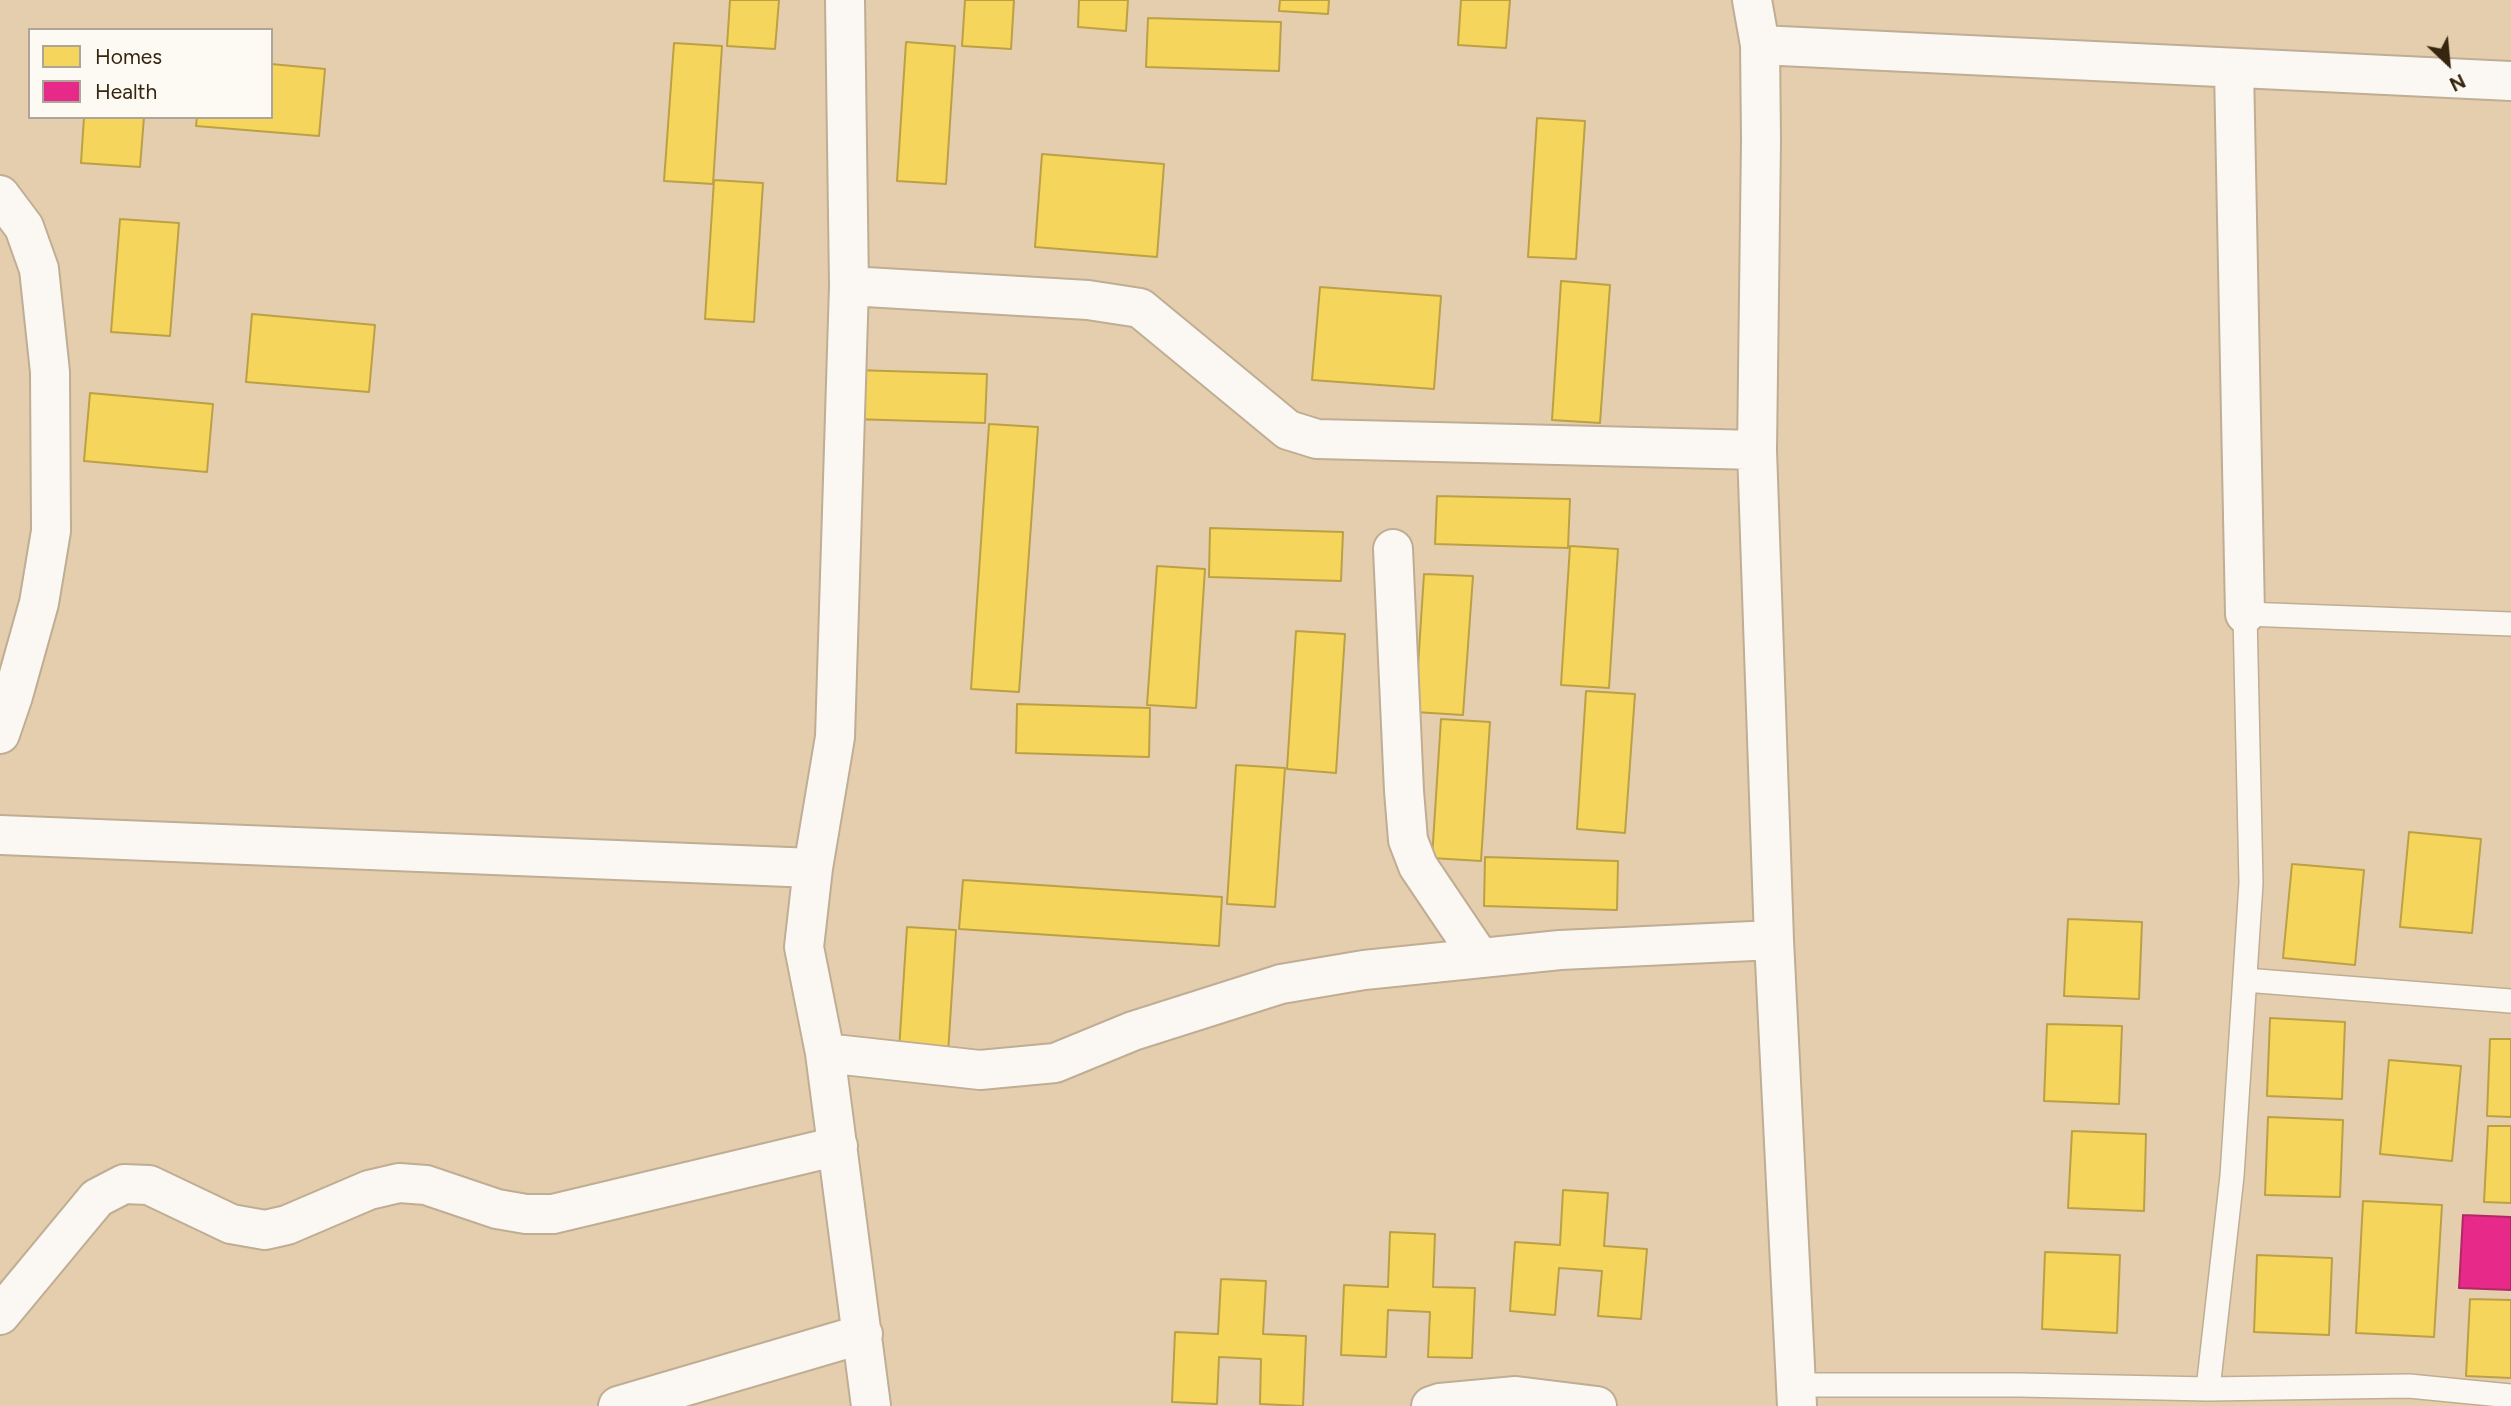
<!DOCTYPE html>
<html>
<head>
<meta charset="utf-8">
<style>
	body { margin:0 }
	#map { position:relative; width:2511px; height:1406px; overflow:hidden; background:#e5ceae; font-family:Figtree,sans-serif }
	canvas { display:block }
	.legend { position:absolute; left:28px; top:28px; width:245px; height:91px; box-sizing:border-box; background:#fdf9f3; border:2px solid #ada598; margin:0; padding:9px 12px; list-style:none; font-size:21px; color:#36260f }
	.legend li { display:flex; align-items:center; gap:14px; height:35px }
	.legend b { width:35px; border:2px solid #ada598 }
	.north { position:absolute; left:2413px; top:28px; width:70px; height:70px; -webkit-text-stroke:5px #fdf9f3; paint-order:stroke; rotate:154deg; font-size:19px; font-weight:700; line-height:28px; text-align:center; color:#36260f }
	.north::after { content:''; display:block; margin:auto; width:24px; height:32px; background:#36260f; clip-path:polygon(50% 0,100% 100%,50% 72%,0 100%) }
</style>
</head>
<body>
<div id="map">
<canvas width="2511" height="1406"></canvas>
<ul class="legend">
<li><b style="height:19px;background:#f6d55c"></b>Homes</li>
<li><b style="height:19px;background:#e7298a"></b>Health</li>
</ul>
<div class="north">N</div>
</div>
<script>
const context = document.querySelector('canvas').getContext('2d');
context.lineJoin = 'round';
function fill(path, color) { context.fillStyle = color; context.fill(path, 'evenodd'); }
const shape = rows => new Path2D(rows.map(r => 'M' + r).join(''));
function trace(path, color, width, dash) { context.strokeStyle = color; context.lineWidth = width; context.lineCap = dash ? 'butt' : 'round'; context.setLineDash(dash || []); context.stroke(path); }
const homes = shape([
	[730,0,779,0,775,49,727,46,730,0],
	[965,0,1014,0,1011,49,962,46,965,0],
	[1079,0,1128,0,1126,31,1078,27,1079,0],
	[1280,0,1329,0,1328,14,1279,11,1280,0],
	[1461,0,1510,0,1506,48,1458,45,1461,0],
	[1148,18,1281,22,1279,71,1146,67,1148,18],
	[906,42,955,46,946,184,897,181,906,42],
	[674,43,722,46,713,184,664,181,674,43],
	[271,64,325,69,319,136,196,126,197,117,271,117,271,64],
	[84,117,144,117,140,167,81,163,84,117],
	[1537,118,1585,121,1576,259,1528,257,1537,118],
	[1042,154,1164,164,1157,257,1035,247,1042,154],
	[714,180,763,183,754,322,705,319,714,180],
	[120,219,179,223,170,336,111,332,120,219],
	[1561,281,1610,285,1600,423,1552,420,1561,281],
	[1320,287,1441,296,1434,389,1312,380,1320,287],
	[252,314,375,325,369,392,246,382,252,314],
	[854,370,987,374,985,423,852,419,854,370],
	[90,393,213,404,207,472,84,461,90,393],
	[989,424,1038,427,1019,692,971,689,989,424],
	[1437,496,1570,499,1568,548,1435,544,1437,496],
	[1210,528,1343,532,1341,581,1209,577,1210,528],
	[1570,546,1618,549,1609,688,1561,685,1570,546],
	[1157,566,1205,569,1196,708,1147,705,1157,566],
	[1424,574,1473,576,1463,715,1415,712,1424,574],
	[1296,631,1345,634,1336,773,1287,769,1296,631],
	[1586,691,1635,694,1625,833,1577,829,1586,691],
	[1017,704,1150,708,1149,757,1016,753,1017,704],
	[1441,719,1490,722,1481,861,1432,858,1441,719],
	[1236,765,1285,768,1275,907,1227,904,1236,765],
	[2409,832,2481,839,2472,933,2400,927,2409,832],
	[1485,857,1618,861,1617,910,1484,906,1485,857],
	[2292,864,2364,870,2355,965,2283,958,2292,864],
	[963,880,1222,897,1219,946,959,929,963,880],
	[2068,919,2142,922,2139,999,2064,996,2068,919],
	[907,927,956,930,947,1069,898,1066,907,927],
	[2270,1018,2345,1022,2342,1099,2267,1096,2270,1018],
	[2047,1024,2122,1026,2119,1104,2044,1101,2047,1024],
	[2490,1039,2511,1039,2511,1117,2487,1116,2490,1039],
	[2389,1060,2461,1066,2452,1161,2380,1154,2389,1060],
	[2268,1117,2343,1120,2340,1197,2265,1195,2268,1117],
	[2488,1126,2511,1126,2511,1203,2484,1202,2488,1126],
	[2072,1131,2146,1134,2144,1211,2068,1208,2072,1131],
	[1563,1190,1608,1193,1604,1246,1647,1249,1641,1319,1598,1316,1602,1271,1559,1268,1555,1315,1510,1311,1515,1242,1560,1245,1563,1190],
	[2363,1201,2442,1205,2434,1337,2356,1333,2363,1201],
	[1390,1232,1435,1234,1433,1287,1475,1288,1472,1358,1428,1357,1430,1312,1388,1310,1386,1357,1341,1355,1344,1285,1388,1287,1390,1232],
	[2045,1252,2120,1255,2117,1333,2042,1329,2045,1252],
	[2257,1255,2332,1258,2329,1335,2254,1332,2257,1255],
	[1221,1279,1266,1281,1263,1334,1306,1336,1303,1406,1260,1404,1261,1359,1219,1357,1217,1404,1172,1402,1175,1332,1218,1334,1221,1279],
	[2470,1299,2511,1300,2511,1378,2466,1376,2470,1299]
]);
fill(homes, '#f6d55c');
trace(homes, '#bca045', 2);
const health = shape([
	[2463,1215,2511,1217,2511,1290,2459,1288,2463,1215]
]);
fill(health, '#e7298a');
trace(health, '#b22865', 2);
const lane = shape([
	[2245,980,2511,1001],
	[1797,1385,2020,1385,2208,1389,2232,1176,2251,883,2245,614,2511,624],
	[2208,1389,2409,1386,2511,1396]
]);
const street = shape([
	[845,0,849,286,835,737,813,868,804,947,825,1053,871,1406],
	[1752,0,1760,45,1761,140,1757,450,1774,940,1797,1406],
	[1760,45,2511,81],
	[2234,69,2245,614],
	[0,195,24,227,39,269,50,372,51,531,39,603,13,696,0,734],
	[849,286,1088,300,1140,308,1288,430,1317,439,1757,450],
	[1393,549,1404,791,1408,840,1418,866,1480,958],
	[0,835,813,868],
	[825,1053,980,1070,1055,1063,1133,1031,1281,984,1364,970,1560,950,1774,940],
	[0,1315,97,1198,124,1184,149,1185,231,1224,265,1230,287,1225,369,1190,399,1183,426,1185,497,1209,526,1214,553,1214,838,1146],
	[618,1406,863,1334],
	[1431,1406,1440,1403,1516,1396,1597,1406]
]);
trace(lane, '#bfad94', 26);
trace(street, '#bfad94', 42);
trace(lane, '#fbf8f3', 23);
trace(street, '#fbf8f3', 38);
</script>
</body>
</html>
